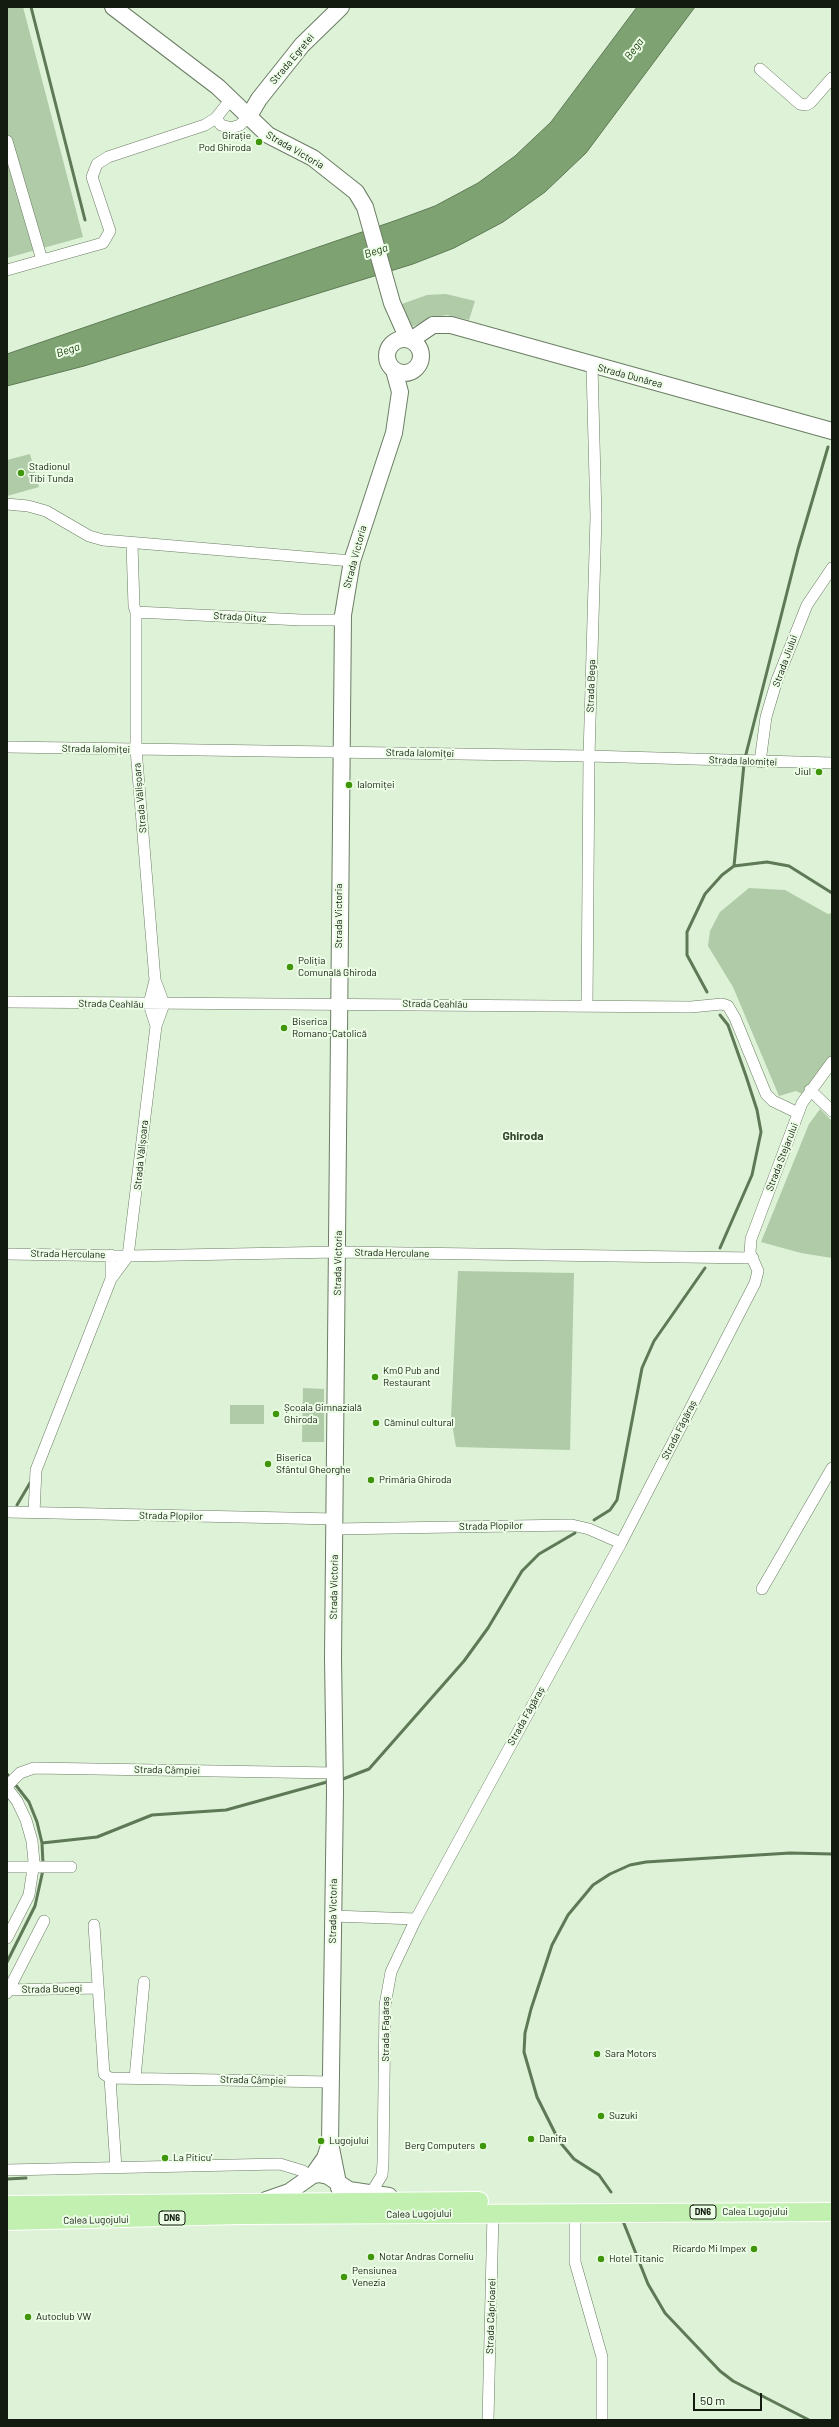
<!DOCTYPE html>
<html>
<head>
<meta charset="utf-8">
<style>
	body { margin:0 }
	#map { position:relative; width:839px; height:2427px; overflow:hidden; background:#ddf2d6; font-family:Barlow,sans-serif }
	canvas { display:block }
	.frame { position:absolute; inset:0; border:8px solid #131a10; pointer-events:none }
	.scale { position:absolute; left:693px; top:2393px; width:69px; height:18px; box-sizing:border-box; border:2px solid #131a10; border-top:0; padding-left:5px; font-size:12px; line-height:14px; white-space:nowrap; color:#131a10; -webkit-text-stroke:3px #edfee7; paint-order:stroke }
</style>
</head>
<body>
<div id="map">
<canvas width="839" height="2427"></canvas>
<div class="frame"></div>
<div class="scale">50 m</div>
</div>
<script>
const context = document.querySelector('canvas').getContext('2d');
context.lineJoin = 'round';
function fill(path, color) { context.fillStyle = color; context.fill(path, 'evenodd'); }
const shape = rows => new Path2D(rows.map(r => 'M' + r).join(''));
function trace(path, color, width, dash) { context.strokeStyle = color; context.lineWidth = width; context.lineCap = dash ? 'butt' : 'round'; context.setLineDash(dash || []); context.stroke(path); }
function label(font, color, halo, rows, align = 'center') {
  context.font = font + ' Barlow,sans-serif'; context.lineWidth = 4; context.setLineDash([]); context.textBaseline = 'middle'; context.strokeStyle = halo; context.fillStyle = color; for (const [text, x, y, turn = 0] of rows) {
    context.save(); context.translate(x, y); context.rotate((+turn || 0) * Math.PI / 180); context.textAlign = isNaN(turn) ? turn : align; if (halo) context.strokeText(text, 0, 0); context.fillText(text, 0, 0); context.restore();
  }
}
fill(shape([
	[7,7,23,7,83,237,7,258],
	[446,294,475,301,469,320,447,315,435,317,409,328,399,305,427,295],
	[30,454,39,487,7,496,7,460],
	[749,888,785,890,828,914,832,913,832,1057,804,1095,796,1091,779,1096,733,987,708,946,710,931,720,912],
	[820,1109,832,1121,832,1258,801,1253,761,1242,809,1124],
	[458,1271,574,1273,570,1450,456,1447,451,1418],
	[303,1388,324,1389,324,1442,302,1442],
	[230,1405,264,1405,264,1424,230,1424]
]), '#b0cba7');
const water = shape([
	[637,7,695,7,586,153,545,192,503,222,454,248,413,264,84,366,7,386,7,354,397,220,435,206,478,183,515,156,551,122,637,7]
]);
fill(water, '#7ea272');
trace(water, '#5e7955', 1);
trace(shape([
	[31,7,85,220],
	[745,758,798,549,828,447],
	[734,866,744,764],
	[707,992,687,955,687,932,705,894,722,875,734,866,767,862,789,866,832,893],
	[720,1248,752,1175,761,1132,757,1110,746,1076,728,1025,720,1015],
	[17,1505,30,1483],
	[594,1520,610,1510,617,1500,642,1368,654,1341,705,1268],
	[7,1774,29,1802,37,1822,42,1843,97,1837,152,1815,226,1810,327,1782],
	[343,1779,369,1769,464,1661,488,1628,522,1571,539,1554,575,1533],
	[42,1843,43,1864],
	[7,1962,35,1906,43,1870],
	[7,2179,26,2178],
	[611,2192,599,2175,574,2159,559,2141,537,2097,524,2052,525,2033,531,2009,552,1945,568,1915,593,1885,610,1874,630,1865,646,1862,790,1853,832,1854],
	[623,2221,648,2284,665,2313,720,2371,733,2381,809,2420]
]), '#5e7955', 3);
const street = shape([
	[760,69,800,104,806,105,810,103,832,78],
	[216,118,221,125,231,128,240,125,249,116],
	[7,141,42,260],
	[7,270,103,243,110,231,92,177,97,164,108,157,205,125,216,118,231,99],
	[7,504,28,506,46,511,89,536,103,540,352,561],
	[132,544,134,606,136,612,136,749,155,980],
	[136,612,301,620,343,620],
	[7,747,589,756,832,763],
	[760,762,766,717,777,680,807,605,832,568],
	[7,1002,691,1007,722,1004,728,1006,735,1018,766,1094,773,1101,798,1113],
	[587,1006,589,756,596,517,592,366],
	[810,1090,832,1111],
	[7,1254,128,1256,338,1252,753,1258],
	[111,1255,111,1279,128,1256,156,1026,164,1004,155,980,149,1004,156,1026],
	[7,1512,335,1519],
	[34,1513,36,1470,111,1279],
	[335,1529,572,1525,589,1529,621,1543],
	[762,1589,832,1468],
	[7,1786,20,1773,34,1768,335,1773],
	[7,1788,17,1801,26,1820,32,1841,34,1862,29,1895,7,1938],
	[7,1867,71,1867],
	[333,1916,416,1919],
	[94,1925,104,2074,110,2078,331,2082],
	[7,1990,97,1988],
	[7,1993,44,1921],
	[110,2078,116,2168],
	[135,2078,144,1982],
	[7,2170,280,2164,303,2171,310,2177],
	[371,2193,382,2175,383,2163,385,2005,391,1972,416,1919,621,1543,755,1283,758,1271,750,1253,751,1239,802,1103,832,1062],
	[575,2212,575,2262,602,2357,602,2420],
	[488,2420,493,2213]
]);
const secondary = shape([
	[113,7,218,87,268,135,313,158,356,192,365,207,392,303,408,339],
	[249,116,259,99,302,45,341,7],
	'387 356a17 17 0 1 1 34 0a17 17 0 1 1-34 0Z',
	[411,340,433,325,451,325,832,431],
	[330,2143,339,2188],
	[313,2175,325,2158,330,2143,335,1792,333,1658,343,615,352,561,394,433,400,392,394,370],
	[266,2200,289,2192,313,2175,319,2174,328,2176,349,2190,389,2196]
]);
const primary = shape([
	[7,2205,479,2201],
	[7,2221,240,2215,832,2212]
]);
trace(street, '#6b7d64', 12);
trace(secondary, '#6b7d64', 18);
trace(primary, '#fff', 20);
trace(street, '#fff', 11);
trace(secondary, '#fff', 16);
trace(primary, '#c1f0b0', 18);
for (const [x, y, r, color] of [
	[259,142,4,"#3f960a"],
	[21,473,4,"#3f960a"],
	[819,772,4,"#3f960a"],
	[349,785,4,"#3f960a"],
	[290,967,4,"#3f960a"],
	[284,1028,4,"#3f960a"],
	[375,1377,4,"#3f960a"],
	[276,1414,4,"#3f960a"],
	[376,1423,4,"#3f960a"],
	[268,1464,4,"#3f960a"],
	[371,1480,4,"#3f960a"],
	[597,2054,4,"#3f960a"],
	[601,2116,4,"#3f960a"],
	[531,2139,4,"#3f960a"],
	[321,2141,4,"#3f960a"],
	[483,2146,4,"#3f960a"],
	[165,2158,4,"#3f960a"],
	[754,2249,4,"#3f960a"],
	[371,2257,4,"#3f960a"],
	[601,2259,4,"#3f960a"],
	[344,2277,4,"#3f960a"],
	[28,2317,4,"#3f960a"]
]) { const dot = new Path2D(); dot.arc(x, y, r, 0, 2 * Math.PI); context.fillStyle = color; context.fill(dot); trace(dot, '#edfee7', 1.5); }
for (const [x, y, w] of [
	[703,2212,26],
	[172,2218,26]
]) { const box = new Path2D(); box.roundRect(x - w / 2, y - 7, w, 14, 3); context.fillStyle = '#edfee7'; context.fill(box); trace(box, '#131a10', 1); }
label('bold 9px', '#131a10', null, [
	["DN6",703,2212],
	["DN6",172,2218]
]);
label('10px', '#131a10', '#edfee7', [
	["Strada Egretei",292,59,-50],
	["Strada Victoria",295,150,30],
	["Strada Dunărea",630,376,15],
	["Strada Victoria",355,557,-75],
	["Strada Oituz",240,617,3],
	["Strada Jiului",785,661,-70],
	["Strada Bega",591,686,-88],
	["Strada Ialomiței",96,749,1],
	["Strada Ialomiței",420,753,1],
	["Strada Ialomiței",743,761,2],
	["Strada Vălișoara",140,798,-95],
	["Strada Victoria",339,916,-90],
	["Strada Ceahlău",111,1004,1],
	["Strada Ceahlău",435,1004,1],
	["Strada Vălișoara",141,1155,-84],
	["Strada Stejarului",782,1157,-69],
	["Strada Herculane",392,1253,1],
	["Strada Herculane",68,1254,1],
	["Strada Victoria",338,1263,-89],
	["Strada Făgăraș",679,1430,-63],
	["Strada Plopilor",171,1516,1],
	["Strada Plopilor",491,1526,-1],
	["Strada Victoria",334,1587,-89],
	["Strada Făgăraș",526,1716,-61],
	["Strada Câmpiei",167,1770,1],
	["Strada Victoria",333,1911,-89],
	["Strada Bucegi",52,1989,-1],
	["Strada Făgăraș",386,2029,-90],
	["Strada Câmpiei",253,2080,1],
	["Calea Lugojului",755,2212],
	["Calea Lugojului",419,2214,-1],
	["Calea Lugojului",96,2220,-1],
	["Strada Căprioarei",491,2316,-88]
]);
label('10px', '#131a10', '#edfee7', [
	["Girație",251,136,"right"],
	["Pod Ghiroda",251,148,"right"],
	["Stadionul",29,467],
	["Tibi Tunda",29,479],
	["Jiul",811,772,"right"],
	["Ialomiței",357,785],
	["Poliția",298,961],
	["Comunală Ghiroda",298,973],
	["Biserica",292,1022],
	["Romano-Catolică",292,1034],
	["Km0 Pub and",383,1371],
	["Restaurant",383,1383],
	["Școala Gimnazială",284,1408],
	["Ghiroda",284,1420],
	["Căminul cultural",384,1423],
	["Biserica",276,1458],
	["Sfântul Gheorghe",276,1470],
	["Primăria Ghiroda",379,1480],
	["Sara Motors",605,2054],
	["Suzuki",609,2116],
	["Danifa",539,2139],
	["Lugojului",329,2141],
	["Berg Computers",475,2146,"right"],
	["La Piticu'",173,2158],
	["Ricardo Mi Impex",746,2249,"right"],
	["Notar Andras Corneliu",379,2257],
	["Hotel Titanic",609,2259],
	["Pensiunea",352,2271],
	["Venezia",352,2283],
	["Autoclub VW",36,2317]
], 'left');
label('italic 11px', '#193c09', '#edfee7', [
	["Bega",634,49,-53],
	["Bega",376,251,-18],
	["Bega",68,350,-18]
]);
label('bold 12px', '#35462f', '#edfee7', [
	["Ghiroda",523,1136]
]);
</script>
</body>
</html>
